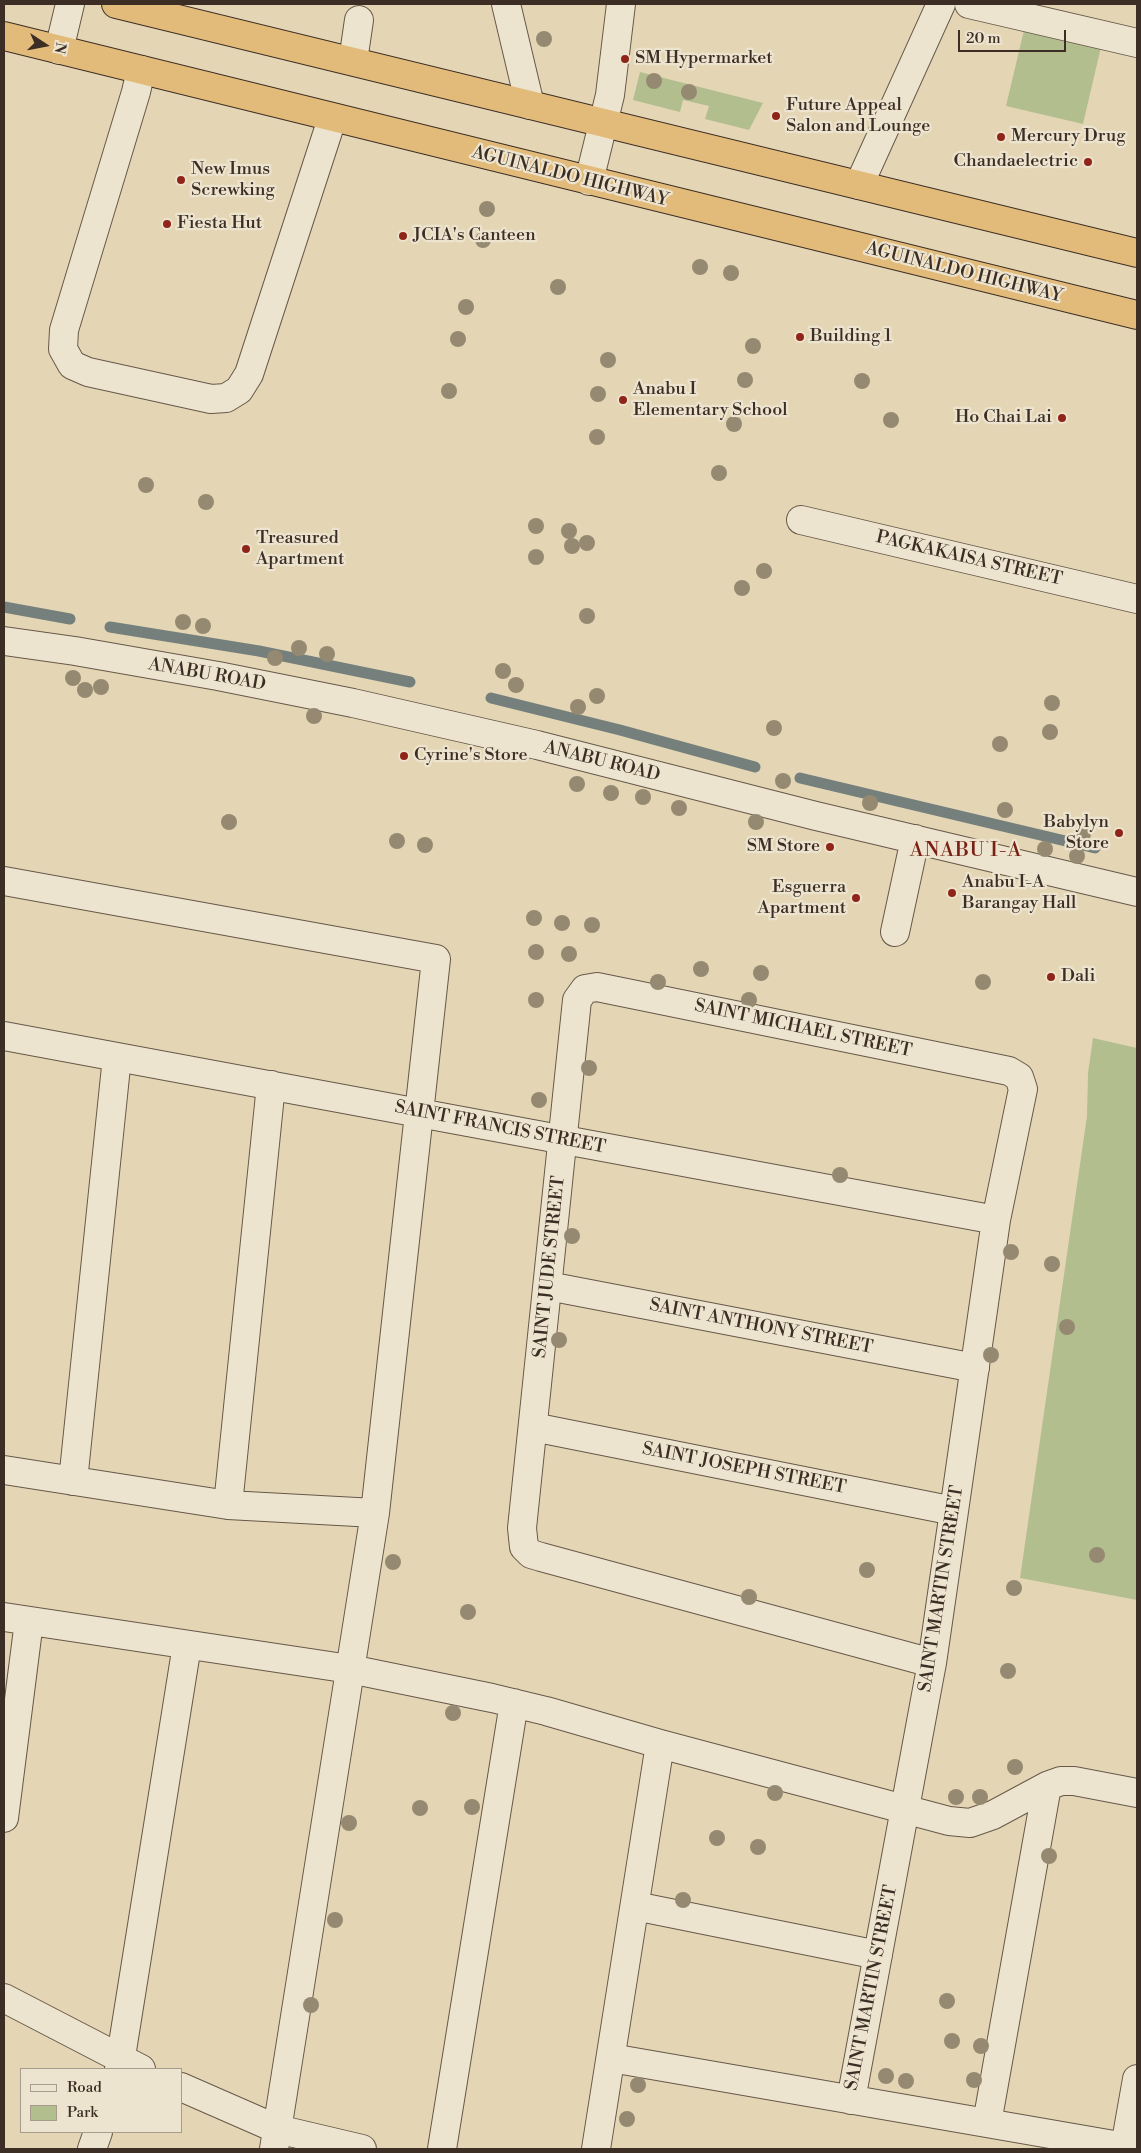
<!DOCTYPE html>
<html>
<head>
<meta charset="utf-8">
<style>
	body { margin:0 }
	#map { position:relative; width:1141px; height:2153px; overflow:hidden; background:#e4d6b5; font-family:"Libre Bodoni",serif }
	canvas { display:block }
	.frame { position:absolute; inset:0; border:5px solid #3d2e25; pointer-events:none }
	.legend { position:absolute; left:20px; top:2068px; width:162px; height:65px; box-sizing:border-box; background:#ede4cf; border:1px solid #a79b8b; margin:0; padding:6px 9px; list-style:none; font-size:15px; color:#3d2e25 }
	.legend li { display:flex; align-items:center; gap:10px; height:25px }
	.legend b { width:25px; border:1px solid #a79b8b }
	.north { position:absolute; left:20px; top:20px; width:50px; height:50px; -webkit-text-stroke:4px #ede4cf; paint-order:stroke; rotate:101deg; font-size:14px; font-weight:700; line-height:20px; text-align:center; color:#3d2e25 }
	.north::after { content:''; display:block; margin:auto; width:18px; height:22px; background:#3d2e25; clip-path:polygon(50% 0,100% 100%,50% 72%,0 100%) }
	.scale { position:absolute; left:958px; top:30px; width:108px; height:22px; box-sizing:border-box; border:2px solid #3d2e25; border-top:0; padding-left:6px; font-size:15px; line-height:18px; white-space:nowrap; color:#3d2e25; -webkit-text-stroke:4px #ede4cf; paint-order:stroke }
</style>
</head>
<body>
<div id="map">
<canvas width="1141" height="2153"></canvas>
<div class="frame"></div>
<ul class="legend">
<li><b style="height:6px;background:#ede4cf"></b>Road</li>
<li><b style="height:14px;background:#b3be8e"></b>Park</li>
</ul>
<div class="north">N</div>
<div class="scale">20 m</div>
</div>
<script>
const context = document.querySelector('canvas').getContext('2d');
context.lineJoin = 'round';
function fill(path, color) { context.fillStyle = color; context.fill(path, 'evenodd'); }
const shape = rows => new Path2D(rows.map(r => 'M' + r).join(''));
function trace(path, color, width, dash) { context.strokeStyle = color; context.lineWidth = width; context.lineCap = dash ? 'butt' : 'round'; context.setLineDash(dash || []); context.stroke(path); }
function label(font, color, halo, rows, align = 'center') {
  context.font = font + ' "Libre Bodoni",serif'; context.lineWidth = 4.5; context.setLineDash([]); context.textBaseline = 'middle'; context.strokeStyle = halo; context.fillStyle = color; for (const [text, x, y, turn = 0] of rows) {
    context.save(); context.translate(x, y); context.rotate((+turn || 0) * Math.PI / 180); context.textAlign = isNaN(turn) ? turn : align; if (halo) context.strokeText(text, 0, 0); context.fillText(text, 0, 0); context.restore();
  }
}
fill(shape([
	[1024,30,1101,47,1083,124,1006,106],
	[640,72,763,103,749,130,705,119,709,106,683,100,680,112,633,100],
	[1093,1038,1137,1048,1137,1600,1020,1578,1087,1116,1088,1073]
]), '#b3be8e');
trace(shape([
	[4,607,70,619],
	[110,627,259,651,410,682],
	[491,698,620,730,755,767],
	[800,778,1095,848]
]), '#75807d', 11);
const minor = shape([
	[506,4,530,105],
	[969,4,1137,43],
	[59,50,70,4],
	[353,61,359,20],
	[141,70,136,92,64,330,63,349,72,365,88,372,211,399,226,398,239,390,249,374,332,119],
	[589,181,610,95,621,4],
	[859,185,941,4],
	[801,520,1137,599],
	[4,641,75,651,218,676,353,703,537,745,816,816,1137,892],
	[4,881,436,959,375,1513,274,2149],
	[895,932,915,839],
	[4,1036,996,1220],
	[548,1286,975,1368],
	[533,1427,954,1511],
	[4,1470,228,1505,375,1513],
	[73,1481,117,1057],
	[228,1505,271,1085],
	[4,1617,350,1669,492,1698,546,1711,660,1744,949,1821,970,1823,993,1815,1047,1786,1061,1781,1074,1781,1137,1793],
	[4,1818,29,1621],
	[635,1906,878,1955],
	[4,1998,141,2069],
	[611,2058,1137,2149],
	[119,2069,187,1645],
	[181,2087,277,2129,362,2149],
	[851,2100,928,1684,932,1663,954,1511,996,1220,1023,1089,1019,1077,1009,1071,597,987,585,989,577,1000,522,1528,524,1547,531,1554,541,1557,932,1663],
	[987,2123,1047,1786],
	[1125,2147,1137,2079],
	[92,2149,98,2132],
	[442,2149,514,1703],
	[596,2149,660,1744]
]);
const highway = shape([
	[116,4,1137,253],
	[4,36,1137,315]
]);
trace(minor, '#675849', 30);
trace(highway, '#3d2e25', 30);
trace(minor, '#ede4cf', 28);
trace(highway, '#e2bb7a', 28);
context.fillStyle = '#958a71';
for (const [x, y] of [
	[544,39],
	[654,81],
	[689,92],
	[487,209],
	[483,240],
	[700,267],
	[731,273],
	[558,287],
	[466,307],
	[458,339],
	[753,346],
	[608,360],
	[745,380],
	[862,381],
	[449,391],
	[598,394],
	[891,420],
	[734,424],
	[597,437],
	[719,473],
	[146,485],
	[206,502],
	[536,526],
	[569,531],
	[587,543],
	[572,546],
	[536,557],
	[764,571],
	[742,588],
	[587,616],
	[183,622],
	[203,626],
	[299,648],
	[327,654],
	[275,658],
	[503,671],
	[73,678],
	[516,685],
	[101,687],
	[85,690],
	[597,696],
	[1052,703],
	[578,707],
	[314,716],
	[774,728],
	[1050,732],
	[1000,744],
	[783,781],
	[577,784],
	[611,793],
	[643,797],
	[870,803],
	[679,808],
	[1005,810],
	[229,822],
	[756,822],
	[1083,834],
	[397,841],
	[425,845],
	[1045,849],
	[1077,856],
	[534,918],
	[562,923],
	[592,925],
	[536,952],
	[569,954],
	[701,969],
	[761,973],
	[658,982],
	[983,982],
	[536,1000],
	[749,1000],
	[589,1068],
	[539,1100],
	[840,1175],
	[572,1236],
	[1011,1252],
	[1052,1264],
	[1067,1327],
	[559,1340],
	[991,1355],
	[1097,1555],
	[393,1562],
	[867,1570],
	[1014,1588],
	[749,1597],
	[468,1612],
	[1008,1671],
	[453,1713],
	[1015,1767],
	[775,1793],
	[956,1797],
	[980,1797],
	[472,1807],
	[420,1808],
	[349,1823],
	[717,1838],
	[758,1847],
	[1049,1856],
	[683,1900],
	[335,1920],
	[947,2001],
	[311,2005],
	[952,2041],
	[981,2046],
	[886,2076],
	[974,2080],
	[906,2081],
	[638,2085],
	[627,2119]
]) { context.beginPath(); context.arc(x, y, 8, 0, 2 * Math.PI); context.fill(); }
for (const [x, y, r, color] of [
	[625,59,5,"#8f2418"],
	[776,116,5,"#8f2418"],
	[1001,137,5,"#8f2418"],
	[1088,162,5,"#8f2418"],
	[181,180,5,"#8f2418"],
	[167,224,5,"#8f2418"],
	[403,236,5,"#8f2418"],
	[800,337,5,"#8f2418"],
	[623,400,5,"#8f2418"],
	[1062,418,5,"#8f2418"],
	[246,549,5,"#8f2418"],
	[404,756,5,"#8f2418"],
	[1119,833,5,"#8f2418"],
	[830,847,5,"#8f2418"],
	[952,893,5,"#8f2418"],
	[856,898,5,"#8f2418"],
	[1051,977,5,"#8f2418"]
]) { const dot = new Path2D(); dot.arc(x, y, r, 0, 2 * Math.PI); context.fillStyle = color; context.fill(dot); trace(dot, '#ede4cf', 2); }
label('18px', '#3d2e25', '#ede4cf', [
	["SM Hypermarket",635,59],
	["Future Appeal",786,106],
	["Salon and Lounge",786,127],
	["Mercury Drug",1011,137],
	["Chandaelectric",1078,162,"right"],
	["New Imus",191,170],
	["Screwking",191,191],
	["Fiesta Hut",177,224],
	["JCIA's Canteen",413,236],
	["Building 1",810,337],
	["Anabu I",633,390],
	["Elementary School",633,411],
	["Ho Chai Lai",1052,418,"right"],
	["Treasured",256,539],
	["Apartment",256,560],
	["Cyrine's Store",414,756],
	["Babylyn",1109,823,"right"],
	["Store",1109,844,"right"],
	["SM Store",820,847,"right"],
	["Anabu I-A",962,883],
	["Barangay Hall",962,904],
	["Esguerra",846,888,"right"],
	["Apartment",846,909,"right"],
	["Dali",1061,977]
], 'left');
label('18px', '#3d2e25', '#ede4cf', [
	["AGUINALDO HIGHWAY",570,177,14],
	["AGUINALDO HIGHWAY",964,273,14],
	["PAGKAKAISA STREET",969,559,13],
	["ANABU ROAD",207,675,10],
	["ANABU ROAD",602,762,14],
	["SAINT MICHAEL STREET",803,1029,12],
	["SAINT FRANCIS STREET",500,1128,11],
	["SAINT JUDE STREET",550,1267,-84],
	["SAINT ANTHONY STREET",761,1327,11],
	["SAINT JOSEPH STREET",744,1469,11],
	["SAINT MARTIN STREET",942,1589,-81],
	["SAINT MARTIN STREET",872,1988,-79]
]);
context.letterSpacing = '1px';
label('20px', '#7a1f14', '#ede4cf', [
	["ANABU I-A",966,851]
]);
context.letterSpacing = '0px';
</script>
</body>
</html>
